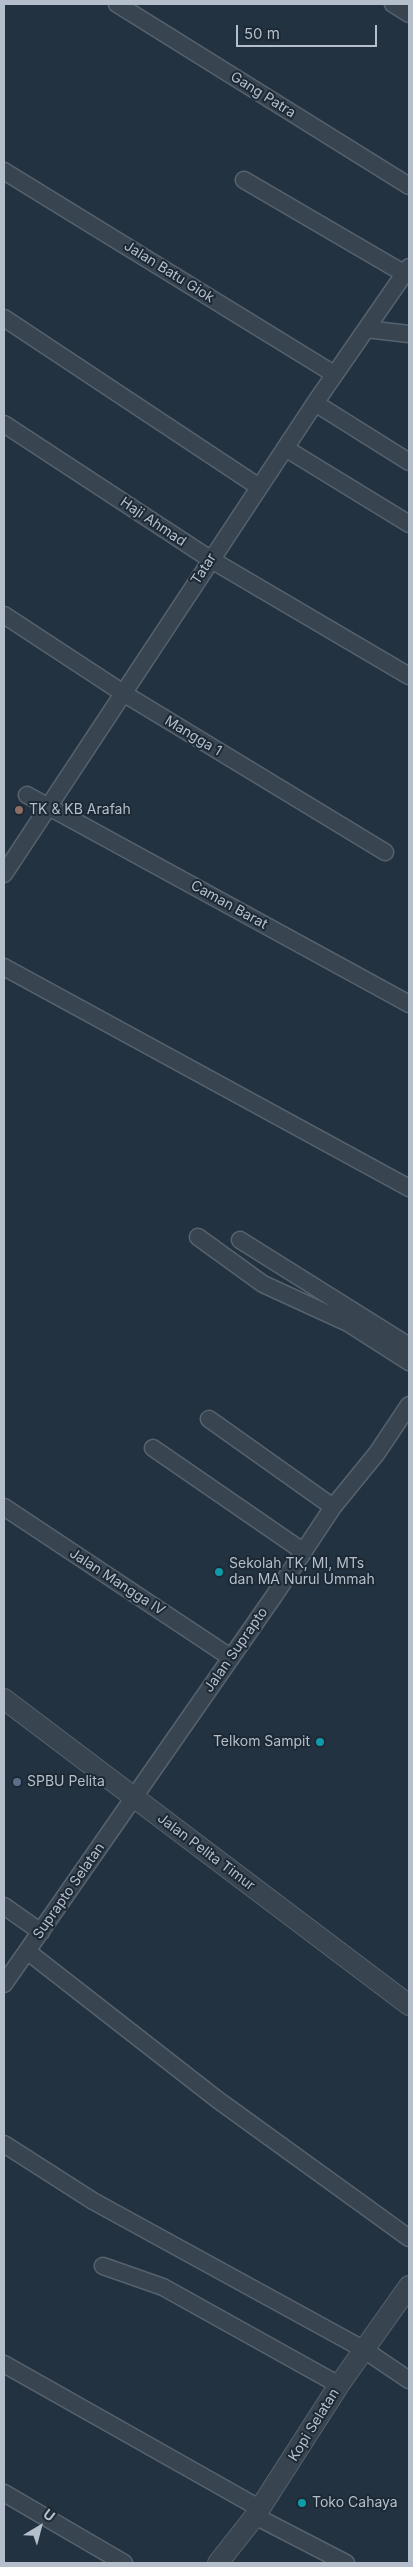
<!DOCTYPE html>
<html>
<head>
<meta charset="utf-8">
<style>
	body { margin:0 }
	#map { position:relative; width:413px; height:2567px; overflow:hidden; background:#233240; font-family:Inter,sans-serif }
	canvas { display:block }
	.frame { position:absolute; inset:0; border:5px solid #b4bfcb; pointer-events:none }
	.north { position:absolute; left:15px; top:2502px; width:50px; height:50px; -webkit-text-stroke:4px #1d2935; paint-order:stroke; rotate:37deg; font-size:14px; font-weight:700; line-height:20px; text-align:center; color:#b4bfcb }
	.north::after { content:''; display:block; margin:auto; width:18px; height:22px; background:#b4bfcb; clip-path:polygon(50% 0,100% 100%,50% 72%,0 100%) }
	.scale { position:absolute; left:236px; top:25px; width:141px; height:22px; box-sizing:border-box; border:2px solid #b4bfcb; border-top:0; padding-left:6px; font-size:15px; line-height:18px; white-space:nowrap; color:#b4bfcb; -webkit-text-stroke:4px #1d2935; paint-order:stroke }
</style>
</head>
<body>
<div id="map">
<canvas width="413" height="2567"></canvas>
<div class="frame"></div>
<div class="north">U</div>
<div class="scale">50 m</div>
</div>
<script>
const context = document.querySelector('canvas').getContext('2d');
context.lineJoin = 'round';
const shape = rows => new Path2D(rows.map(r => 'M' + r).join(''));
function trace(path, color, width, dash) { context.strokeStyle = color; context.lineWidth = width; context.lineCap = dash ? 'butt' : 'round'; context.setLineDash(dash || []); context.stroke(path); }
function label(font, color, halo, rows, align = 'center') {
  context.font = font + ' Inter,sans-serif'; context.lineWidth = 4; context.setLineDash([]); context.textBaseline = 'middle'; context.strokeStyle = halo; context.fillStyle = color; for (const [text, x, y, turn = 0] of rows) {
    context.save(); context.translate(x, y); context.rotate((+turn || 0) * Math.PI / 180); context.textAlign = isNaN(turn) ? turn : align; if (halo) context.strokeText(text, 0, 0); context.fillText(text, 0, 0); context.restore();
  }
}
const minor = shape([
	[117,4,409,186],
	[393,4,409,14],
	[4,171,334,374],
	[244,180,405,274],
	[4,318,259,487],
	[366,329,409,334],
	[315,403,409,462],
	[4,424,210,559,409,676],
	[285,448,409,524],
	[4,615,123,693,385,852],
	[27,795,409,1004],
	[4,874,315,403,409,267],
	[4,967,409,1188],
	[198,1237,263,1284,348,1323,409,1362],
	[240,1240,409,1346],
	[209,1419,333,1507],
	[153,1448,304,1552],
	[4,1507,230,1657],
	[4,1906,41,1932],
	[27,1951,218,2100,409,2238],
	[4,1984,274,1596,333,1507,377,1453,409,1405],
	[4,2144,93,2201,363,2349,409,2380],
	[103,2266,163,2287,339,2385],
	[4,2364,259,2508],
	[4,2493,124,2563],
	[255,2516,346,2563]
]);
const tertiary = shape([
	[4,1699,409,2005],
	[218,2563,255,2516,339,2385,409,2286]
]);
trace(minor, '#56626e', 19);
trace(tertiary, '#56626e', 22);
trace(minor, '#384450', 16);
trace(tertiary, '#384450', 20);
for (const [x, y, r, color] of [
	[19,810,5,"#8d6e63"],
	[219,1572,5,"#0f9aa8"],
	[320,1742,5,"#0f9aa8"],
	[17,1782,5,"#5c6f8a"],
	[302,2503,5,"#0f9aa8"]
]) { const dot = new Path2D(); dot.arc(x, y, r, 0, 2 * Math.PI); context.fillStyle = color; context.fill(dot); trace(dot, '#1d2935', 2); }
label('14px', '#b4bfcb', '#1d2935', [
	["Gang Patra",263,95,32],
	["Jalan Batu Giok",169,272,32],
	["Haji Ahmad",153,522,34],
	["Tatar",204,569,-57],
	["Mangga 1",193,736,31],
	["Caman Barat",229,905,29],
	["Jalan Mangga IV",117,1582,33],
	["Jalan Suprapto",236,1650,-55],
	["Jalan Pelita Timur",206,1852,37],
	["Suprapto Selatan",69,1891,-55],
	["Kopi Selatan",314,2425,-58]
]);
label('14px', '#b4bfcb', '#1d2935', [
	["TK & KB Arafah",29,810],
	["Sekolah TK, MI, MTs",229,1564],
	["dan MA Nurul Ummah",229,1580],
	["Telkom Sampit",310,1742,"right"],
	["SPBU Pelita",27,1782],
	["Toko Cahaya",312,2503]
], 'left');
</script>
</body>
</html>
